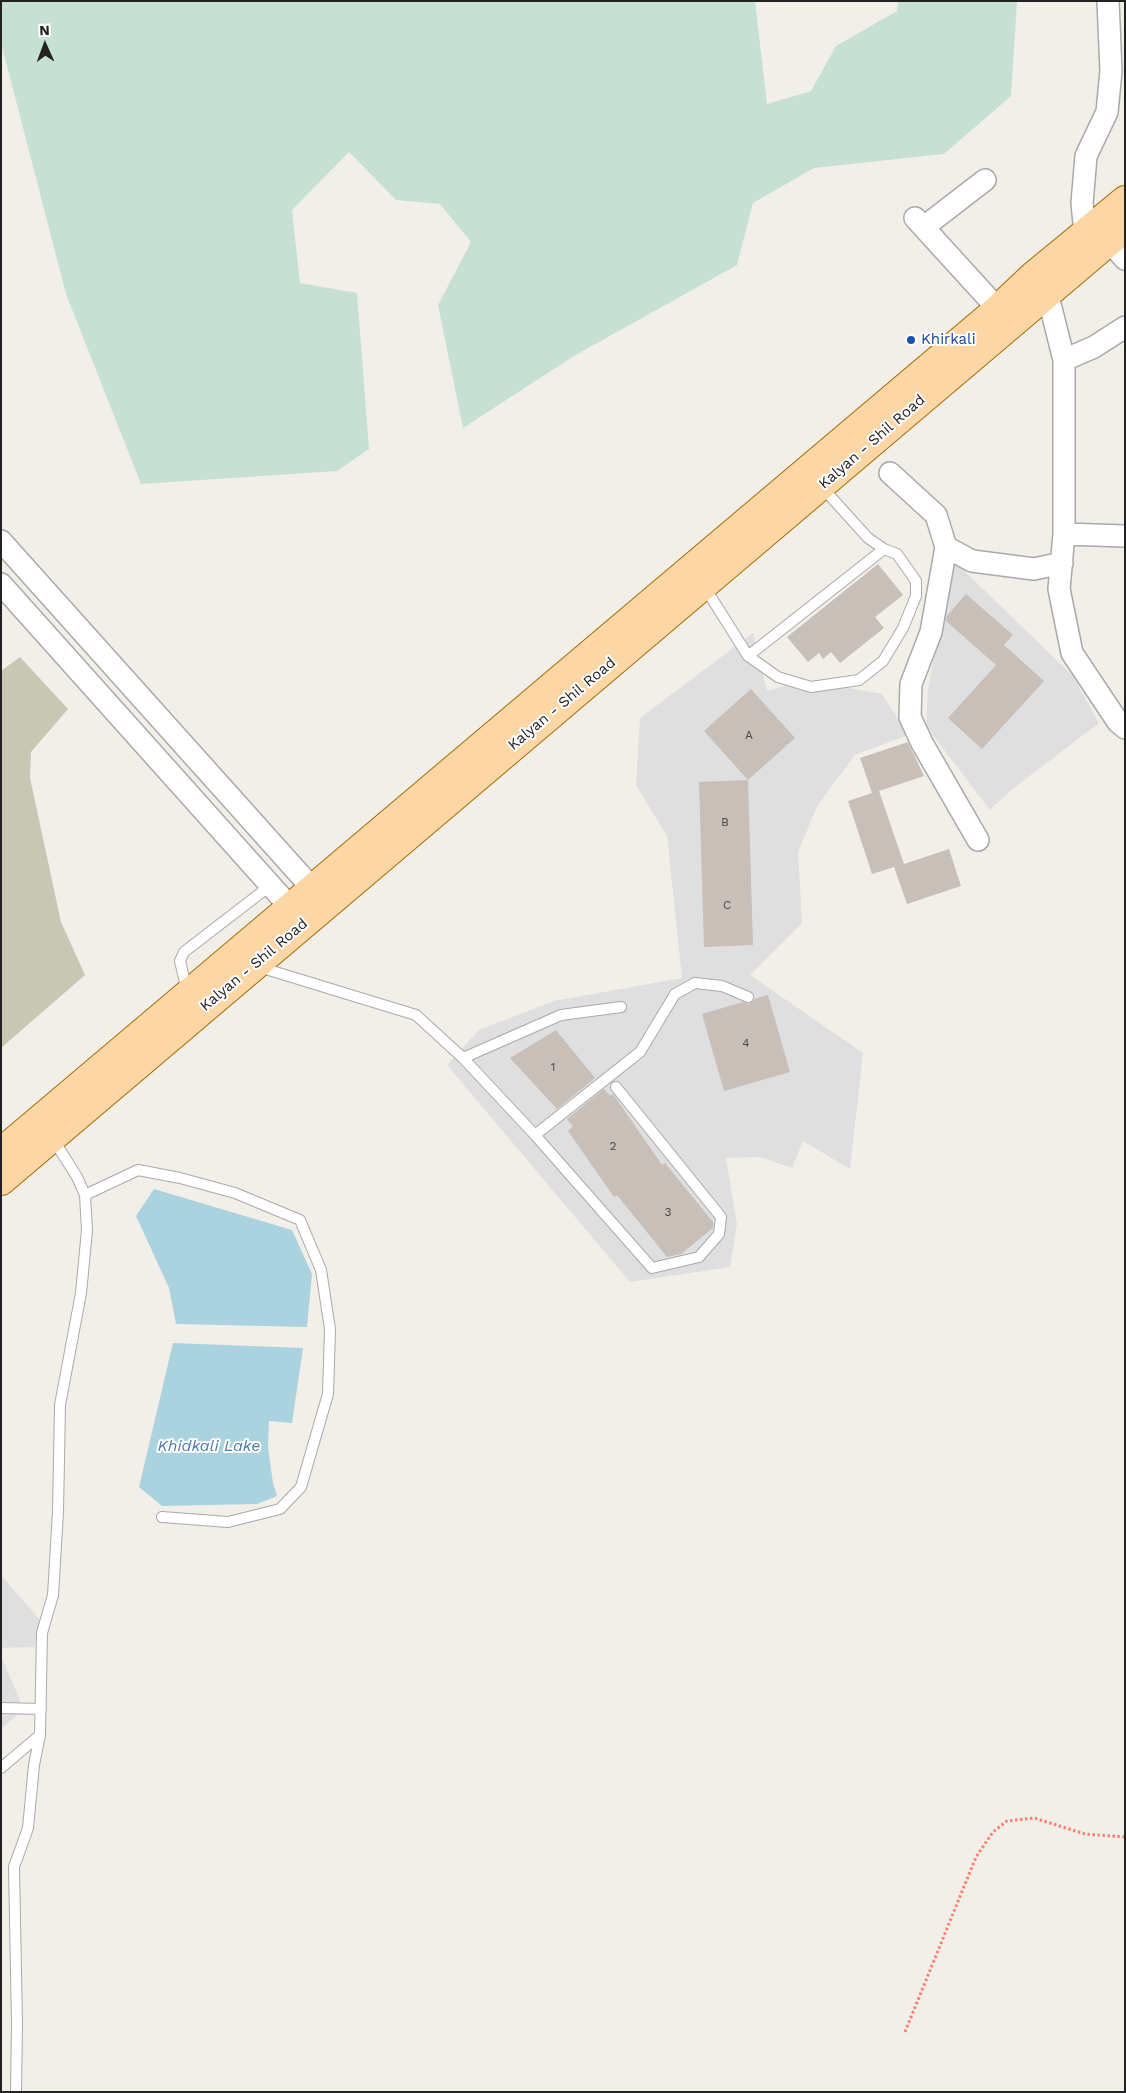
<!DOCTYPE html>
<html>
<head>
<meta charset="utf-8">
<style>
	body { margin:0 }
	#map { position:relative; width:1126px; height:2093px; overflow:hidden; background:#f2efe9; font-family:"Work Sans",sans-serif }
	canvas { display:block }
	.frame { position:absolute; inset:0; border:2px solid #222; pointer-events:none }
	.north { position:absolute; left:20px; top:20px; width:50px; height:50px; -webkit-text-stroke:4px #fff; paint-order:stroke; rotate:358deg; font-size:14px; font-weight:700; line-height:20px; text-align:center; color:#222 }
	.north::after { content:''; display:block; margin:auto; width:18px; height:22px; background:#222; clip-path:polygon(50% 0,100% 100%,50% 72%,0 100%) }
</style>
</head>
<body>
<div id="map">
<canvas width="1126" height="2093"></canvas>
<div class="frame"></div>
<div class="north">N</div>
</div>
<script>
const context = document.querySelector('canvas').getContext('2d');
context.lineJoin = 'round';
function fill(path, color) { context.fillStyle = color; context.fill(path, 'evenodd'); }
const shape = rows => new Path2D(rows.map(r => 'M' + r).join(''));
function trace(path, color, width, dash) { context.strokeStyle = color; context.lineWidth = width; context.lineCap = dash ? 'butt' : 'round'; context.setLineDash(dash || []); context.stroke(path); }
function label(font, color, halo, rows, align = 'center') {
  context.font = font + ' "Work Sans",sans-serif'; context.lineWidth = 4; context.setLineDash([]); context.textBaseline = 'middle'; context.strokeStyle = halo; context.fillStyle = color; for (const [text, x, y, turn = 0] of rows) {
    context.save(); context.translate(x, y); context.rotate((+turn || 0) * Math.PI / 180); context.textAlign = isNaN(turn) ? turn : align; if (halo) context.strokeText(text, 0, 0); context.fillText(text, 0, 0); context.restore();
  }
}
fill(shape([
	[952,559,1072,675,1099,723,1010,791,990,810,926,726,928,689],
	[753,633,767,691,804,680,882,694,908,735,855,755,817,806,798,852,802,923,750,975,863,1053,850,1169,803,1141,792,1168,760,1157,726,1158,737,1224,730,1267,630,1282,447,1065,479,1030,554,1001,682,978,667,836,636,785,640,718],
	[1,1575,40,1620,34,1647,1,1648],
	[1,1656,20,1700,17,1715,1,1729]
]), '#e0dfdf');
fill(shape([
	[20,657,68,709,31,752,30,778,61,922,85,975,1,1048,1,671]
]), '#c7c7b4');
fill(shape([
	[1,1,755,1,767,104,811,91,836,46,897,11,898,1,1017,1,1011,96,944,154,814,168,753,203,737,265,574,356,463,428,438,305,471,242,440,204,396,200,349,152,292,210,300,283,357,293,369,449,337,471,141,484,66,294,1,43]
]), '#c6e0d4');
fill(shape([
	[154,1189,292,1230,312,1274,307,1327,176,1324,169,1288,136,1216],
	[173,1343,303,1348,292,1423,269,1421,268,1447,273,1483,277,1496,257,1504,162,1506,139,1487]
]), '#aad3df');
fill(shape([
	[878,564,903,595,875,617,884,628,840,663,831,652,823,659,819,653,808,662,787,637],
	[966,594,1013,635,1004,645,1044,681,982,749,948,718,996,665,946,621,947,616],
	[751,689,795,738,748,780,704,731],
	[908,742,924,776,879,791,904,864,949,849,961,886,907,904,894,867,872,874,848,801,872,793,860,758],
	[748,780,753,945,704,947,699,782],
	[768,995,790,1072,724,1091,702,1014,743,1002,749,1004,754,999],
	[556,1030,595,1078,557,1109,510,1058],
	[604,1089,610,1096,613,1094,662,1165,665,1163,713,1222,713,1228,681,1254,667,1257,617,1195,614,1197,568,1131,573,1126,567,1119]
]), '#c7bfb8');
const service = shape([
	[704,586,748,656,778,677,811,687,859,680,883,661,903,628,916,596,916,581,897,554,884,549,868,538,821,486],
	[748,656,884,549],
	[259,967,416,1015,463,1058,561,1015,621,1007],
	[187,991,180,961,184,952,271,885],
	[463,1058,535,1135,652,1268,699,1257,719,1234,721,1217,616,1087],
	[535,1135,640,1052,675,994,695,983,722,986,748,997],
	[85,1195,138,1170,180,1178,235,1193,300,1220,321,1270,330,1329,328,1394,301,1487,280,1509,228,1522,162,1517],
	[1,1708,41,1709],
	[1,1768,40,1735],
	[16,2092,17,2024,14,1867,28,1828,34,1765,40,1735,42,1633,53,1595,58,1512,60,1405,81,1293,87,1230,85,1195,77,1177,53,1139]
]);
const minor = shape([
	[915,218,998,309],
	[924,227,985,180],
	[1085,233,1082,203,1086,156,1107,112,1111,71,1108,1],
	[1109,241,1125,259],
	[1040,283,1047,292,1064,360,1064,534,1059,589,1072,653,1118,722,1125,728],
	[1064,360,1094,347,1125,327],
	[890,473,936,515,946,547,931,632,911,684,910,717,922,743,978,840],
	[1064,534,1125,536],
	[1,541,312,888],
	[946,547,972,561,1034,569,1062,563],
	[1,584,290,907]
]);
const primary = shape([
	[1,1152,998,309,1034,275,1125,200],
	[1,1181,1125,228]
]);
trace(service, '#a9a9a9', 12);
trace(minor, '#a9a9a9', 24);
trace(primary, '#a06b00', 30);
trace(shape([
	[905,2032,976,1857,993,1832,1007,1821,1034,1818,1085,1834,1125,1837]
]), '#fa8072', 3, [2.5, 2.5]);
trace(service, '#fff', 10);
trace(minor, '#fff', 21);
trace(primary, '#fcd6a4', 28);
for (const [x, y, r, color] of [
	[911,340,5,"#1a4fb4"]
]) { const dot = new Path2D(); dot.arc(x, y, r, 0, 2 * Math.PI); context.fillStyle = color; context.fill(dot); trace(dot, '#fff', 2); }
label('12px', '#4b4948', null, [
	["A",749,735],
	["B",725,822],
	["C",727,905],
	["4",746,1043],
	["1",553,1067],
	["2",613,1146],
	["3",668,1212]
]);
label('15px', '#164399', '#fff', [
	["Khirkali",921,340]
], 'left');
label('15px', '#222', '#fff', [
	["Kalyan - Shil Road",872,442,-41],
	["Kalyan - Shil Road",562,704,-40],
	["Kalyan - Shil Road",254,965,-40]
]);
label('italic 16px', '#4a7aab', '#fff', [
	["Khidkali Lake",209,1446]
]);
</script>
</body>
</html>
